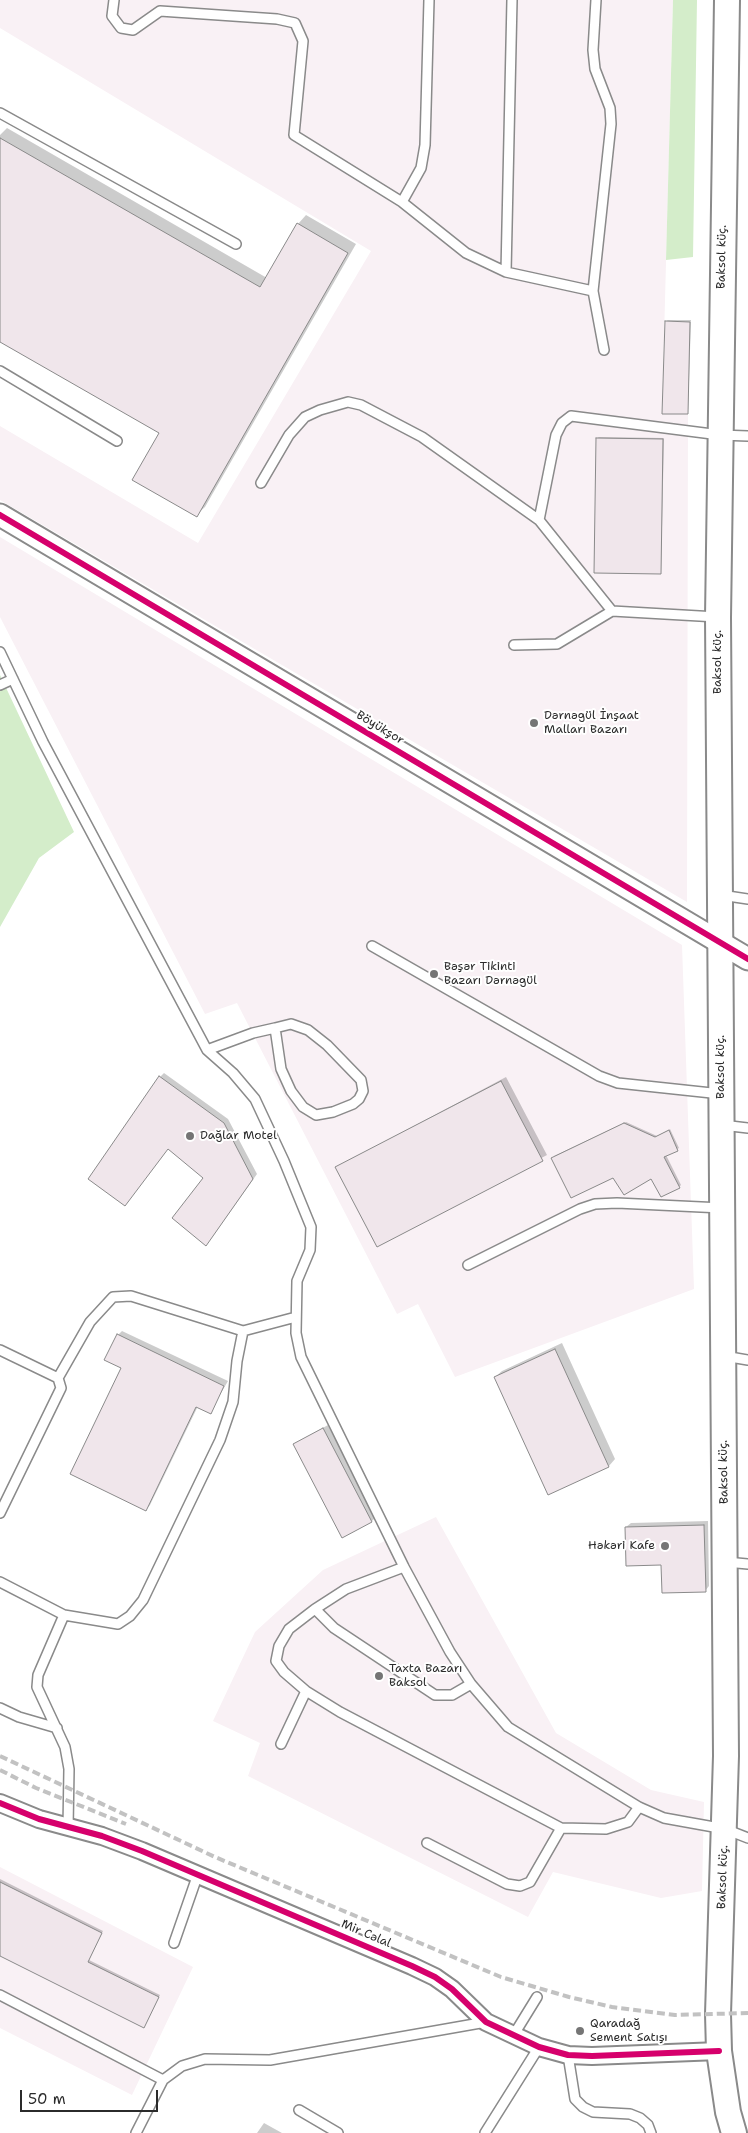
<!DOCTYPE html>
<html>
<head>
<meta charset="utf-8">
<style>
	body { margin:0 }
	#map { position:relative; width:748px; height:2133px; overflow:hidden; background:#fff; font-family:"Shantell Sans",sans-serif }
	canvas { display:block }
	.scale { position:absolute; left:20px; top:2090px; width:138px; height:22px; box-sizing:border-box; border:2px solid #2b2b2b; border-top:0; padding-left:6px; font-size:15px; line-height:18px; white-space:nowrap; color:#2b2b2b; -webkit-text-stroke:4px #fff; paint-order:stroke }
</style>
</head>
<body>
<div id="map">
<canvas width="748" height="2133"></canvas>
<div class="scale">50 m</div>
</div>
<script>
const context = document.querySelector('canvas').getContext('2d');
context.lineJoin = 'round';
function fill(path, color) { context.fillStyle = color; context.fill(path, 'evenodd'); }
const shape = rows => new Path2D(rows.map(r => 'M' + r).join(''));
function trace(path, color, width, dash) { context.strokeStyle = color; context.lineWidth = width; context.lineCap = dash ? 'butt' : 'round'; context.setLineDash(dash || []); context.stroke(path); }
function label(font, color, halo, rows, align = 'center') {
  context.font = font + ' "Shantell Sans",sans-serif'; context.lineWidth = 4; context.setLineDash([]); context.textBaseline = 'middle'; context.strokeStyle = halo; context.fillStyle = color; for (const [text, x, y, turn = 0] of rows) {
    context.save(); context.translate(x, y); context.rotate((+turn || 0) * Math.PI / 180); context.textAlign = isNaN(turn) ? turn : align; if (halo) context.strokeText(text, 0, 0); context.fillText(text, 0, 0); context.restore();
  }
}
fill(shape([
	[0,0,673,0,662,413,688,414,687,902,0,500,0,426,198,543,371,251,0,28],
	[0,537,682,945,694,1289,455,1377,418,1304,397,1314,237,1003,205,1014,0,617],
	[436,1517,556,1733,651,1790,704,1802,702,1891,661,1898,553,1872,528,1917,248,1776,260,1743,213,1721,255,1632,323,1570],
	[0,1867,193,1967,132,2095,0,2028]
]), '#f9f1f5');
fill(shape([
	[673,0,697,0,693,257,666,260],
	[0,675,74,832,39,858,0,927]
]), '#d4edca');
fill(shape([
	[7,128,267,278,298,224,306,215,356,244,205,507,196,515,161,432,0,340,0,135],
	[668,320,691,320,688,413,666,321],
	[599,437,664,438,661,573,597,438],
	[164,1073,228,1119,257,1174,210,1240,205,1177,169,1148,160,1077],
	[506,1077,547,1155,378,1245,337,1167],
	[626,1122,657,1136,670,1129,679,1148,666,1155,681,1185,679,1187,652,1177,614,1176,554,1156],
	[122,1331,228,1381,210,1412,198,1406,150,1505,146,1510,118,1335],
	[562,1343,615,1459,609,1466,549,1493,495,1377,502,1371],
	[328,1425,376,1517,372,1521,294,1444],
	[708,1521,709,1586,705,1591,662,1564,626,1527,631,1523],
	[0,1879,103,1931,89,1960,160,1995,145,2025,0,1955],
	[264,2123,282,2133,257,2133]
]), '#0003');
const building = shape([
	[0,138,260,287,297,223,348,253,197,517,132,480,159,433,0,342,0,138],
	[665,321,690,322,688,414,662,414,665,321],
	[596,438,663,439,661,574,594,573,596,438],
	[159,1076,224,1123,253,1179,206,1246,172,1218,203,1178,168,1149,125,1206,88,1179,159,1076],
	[501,1081,543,1161,377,1247,335,1167,501,1081],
	[624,1123,655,1137,669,1130,678,1151,664,1157,680,1188,661,1197,651,1179,624,1195,613,1178,571,1198,551,1158,624,1123],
	[117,1334,224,1386,211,1414,196,1407,146,1511,70,1474,121,1368,104,1360,117,1334],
	[555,1349,609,1467,548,1495,494,1377,555,1349],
	[323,1428,372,1522,342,1538,293,1444,323,1428],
	[704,1525,706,1592,662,1593,661,1565,626,1566,625,1527,704,1525],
	[0,1882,102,1933,88,1962,159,1997,144,2028,0,1956,0,1882]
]);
fill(building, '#f0e6eb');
trace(building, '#8a8a8a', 1);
const service = shape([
	[114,0,112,16,121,28,133,30,160,11,277,19,295,23,303,41,294,135,402,202,466,253,506,272,593,291],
	[596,0,593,50,595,69,610,108,611,124,593,291,604,350],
	[0,113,236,244],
	[402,202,421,168,425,145,429,0],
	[506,272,512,0],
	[0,371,117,441],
	[261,483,289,435,305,417,320,410,348,402,361,405,422,437,539,520,612,611,557,644,514,645],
	[539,520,556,435,562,423,571,416,720,435,748,436],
	[612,611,717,617],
	[0,652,43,742,207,1050,233,1073,255,1099,284,1161,311,1227,310,1250,297,1281,296,1333,301,1357,404,1567,450,1652,471,1684,508,1727,639,1807,664,1818,725,1829,748,1838],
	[0,685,13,679],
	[721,895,748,899],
	[372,946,599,1076,618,1083,721,1094],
	[207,1050,253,1033,275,1028,281,1069,291,1091,303,1107,316,1115,333,1112,353,1104,359,1099,363,1091,361,1080,327,1045,308,1030,291,1024,275,1028],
	[722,1125,748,1128],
	[468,1265,580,1209,595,1204,617,1203,722,1208],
	[0,1350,58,1378,61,1388,0,1513],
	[724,1356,748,1360],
	[58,1378,90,1322,113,1297,131,1296,243,1331],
	[726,1562,748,1564],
	[404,1567,346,1589,315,1609,289,1629,279,1646,276,1661,284,1672,306,1691,340,1712,561,1828,606,1829,628,1822,639,1807],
	[0,1582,64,1615,38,1675,37,1687,65,1747,69,1769,68,1828],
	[315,1609,334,1628,435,1695,452,1695,471,1684],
	[64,1615,118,1624,130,1616,143,1600,220,1440,233,1402,237,1361,243,1331,296,1317],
	[0,1708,19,1717,57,1728],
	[281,1744,306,1691],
	[427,1843,507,1884,520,1886,530,1882,561,1828],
	[174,1943,198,1874],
	[0,1995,163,2080],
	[513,2036,537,1997],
	[568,2055,575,2099,583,2107,593,2112,630,2114,640,2118,648,2125,651,2133],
	[299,2110,338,2133],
	[136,2133,163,2080,182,2066,205,2059,270,2060,486,2022],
	[485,2133,539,2047]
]);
const minor = shape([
	[0,1803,39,1819,102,1836,142,1851,412,1966,435,1977,452,1989,486,2022,539,2047,568,2055,592,2056,719,2051]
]);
const tertiary = shape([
	[0,515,748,959]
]);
const secondary = shape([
	[727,0,718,617,726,1756,718,2014,719,2051,728,2112,734,2133]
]);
trace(service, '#8a8a8a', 12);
trace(minor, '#8a8a8a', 20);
trace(tertiary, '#8a8a8a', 25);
trace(secondary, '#8a8a8a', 28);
trace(service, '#fff', 9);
trace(minor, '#fff', 16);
trace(tertiary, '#fff', 21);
trace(secondary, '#fff', 24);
trace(shape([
	[0,1756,215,1857,501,1977,569,1997,612,2007,675,2015,748,2013],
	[0,1770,36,1788,126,1824]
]), '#c2c2c2', 4, [8, 4]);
trace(shape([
	[0,515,748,959],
	[0,1803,39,1819,102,1836,142,1851,412,1966,435,1977,452,1989,486,2022,539,2047,568,2055,592,2056,719,2051]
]), '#d6006c', 6);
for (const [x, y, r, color] of [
	[534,723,5,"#757575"],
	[434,974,5,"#757575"],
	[190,1136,5,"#757575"],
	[665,1546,5,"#757575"],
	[379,1676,5,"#757575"],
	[580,2031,5,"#757575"]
]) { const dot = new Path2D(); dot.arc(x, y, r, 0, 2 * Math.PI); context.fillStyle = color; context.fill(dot); trace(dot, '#fff', 2); }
label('12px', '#2b2b2b', '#fff', [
	["Baksol küç.",722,257,-89],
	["Baksol küç.",718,662,-90],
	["Böyükşor",380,728,31],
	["Baksol küç.",721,1067,-90],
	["Baksol küç.",724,1472,-91],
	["Baksol küç.",723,1877,-88],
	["Mir Cəlal",366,1934,23]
]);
label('12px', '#2b2b2b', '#fff', [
	["Dərnəgül İnşaat",544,716],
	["Malları Bazarı",544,730],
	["Bəşər Tikinti",444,967],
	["Bazarı Dərnəgül",444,981],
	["Dağlar Motel",200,1136],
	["Həkəri Kafe",655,1546,"right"],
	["Taxta Bazarı",389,1669],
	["Baksol",389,1683],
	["Qaradağ",590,2024],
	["Sement Satışı",590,2038]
], 'left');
</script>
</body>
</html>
